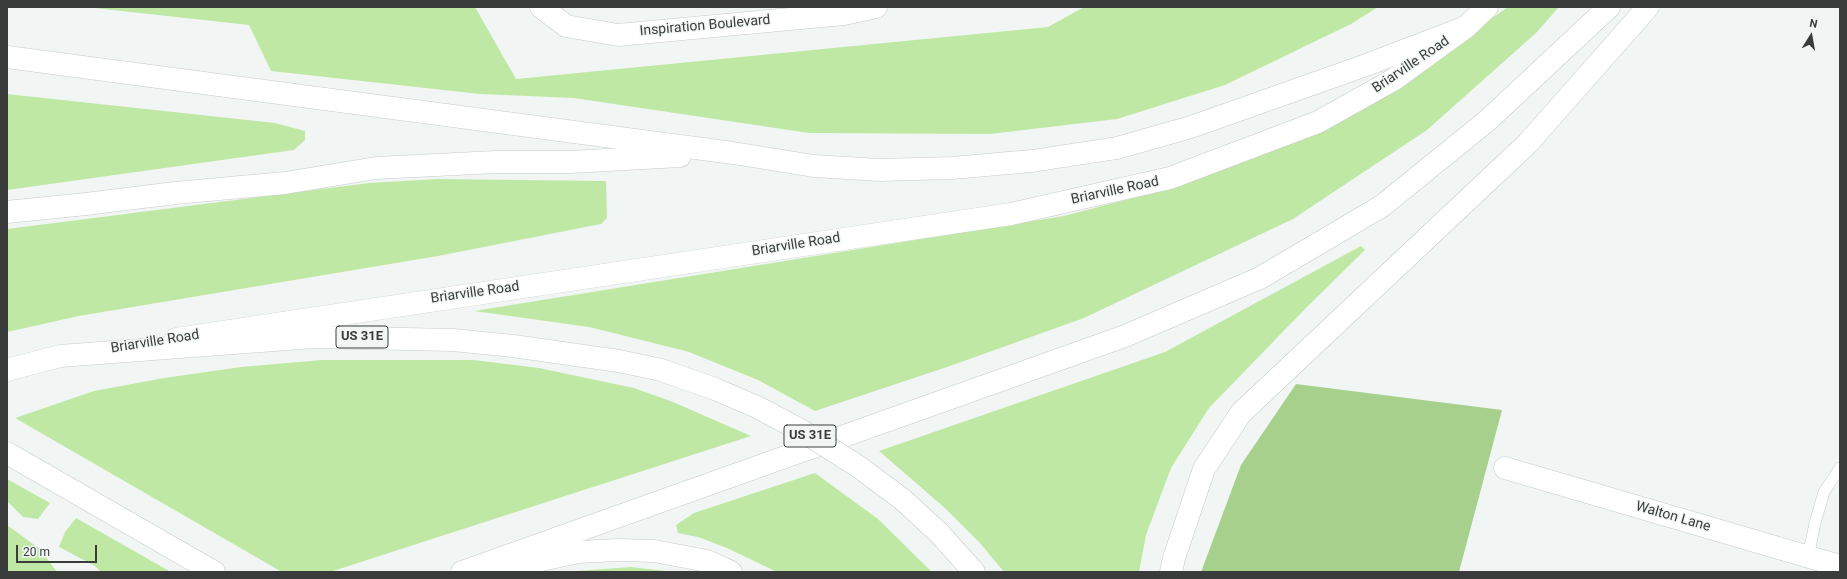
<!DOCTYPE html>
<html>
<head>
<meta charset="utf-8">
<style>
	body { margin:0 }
	#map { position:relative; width:1847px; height:579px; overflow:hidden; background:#f1f6f5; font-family:Roboto,sans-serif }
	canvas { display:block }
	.frame { position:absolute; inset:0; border:8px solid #3a3c3c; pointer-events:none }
	.north { position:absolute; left:1791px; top:16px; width:40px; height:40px; -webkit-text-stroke:3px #f1f6f5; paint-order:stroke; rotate:11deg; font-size:11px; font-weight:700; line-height:16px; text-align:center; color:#3a3c3c }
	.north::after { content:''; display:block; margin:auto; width:14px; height:18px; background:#3a3c3c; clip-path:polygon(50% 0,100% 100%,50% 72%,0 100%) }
	.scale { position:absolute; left:16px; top:545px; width:81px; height:18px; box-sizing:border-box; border:2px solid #3a3c3c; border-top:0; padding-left:5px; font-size:12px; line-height:14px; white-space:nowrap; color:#3a3c3c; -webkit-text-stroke:3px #f1f6f5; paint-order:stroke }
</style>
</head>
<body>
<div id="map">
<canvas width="1847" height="579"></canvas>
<div class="frame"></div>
<div class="north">N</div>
<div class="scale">20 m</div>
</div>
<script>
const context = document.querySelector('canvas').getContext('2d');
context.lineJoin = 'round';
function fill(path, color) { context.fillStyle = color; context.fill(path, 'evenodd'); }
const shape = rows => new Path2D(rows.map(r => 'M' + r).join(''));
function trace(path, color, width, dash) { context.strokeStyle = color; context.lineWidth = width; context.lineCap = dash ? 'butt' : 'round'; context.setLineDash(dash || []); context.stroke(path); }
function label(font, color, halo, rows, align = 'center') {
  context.font = font + ' Roboto,sans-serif'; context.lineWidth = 3; context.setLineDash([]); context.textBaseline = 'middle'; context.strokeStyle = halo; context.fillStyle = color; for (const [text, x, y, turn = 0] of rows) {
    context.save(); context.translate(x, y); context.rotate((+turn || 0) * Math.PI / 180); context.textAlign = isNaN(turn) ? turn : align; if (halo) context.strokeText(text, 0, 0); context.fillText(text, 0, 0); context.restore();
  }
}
fill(shape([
	[85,7,475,7,516,79,1048,27,1084,7,1378,7,1351,24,1225,85,1117,119,990,134,809,133,574,98,480,94,271,71,249,25],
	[1508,7,1559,7,1536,33,1427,130,1293,219,1084,318,950,366,815,411,758,380,689,352,589,327,474,311,1064,216,1163,190,1394,86],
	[7,94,275,123,305,131,305,140,294,150,7,190],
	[437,179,606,181,607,218,601,224,438,256,79,316,7,332,7,229,369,183],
	[1361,246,1365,250,1306,308,1209,408,1171,468,1146,535,1139,572,1004,572,980,543,946,509,879,451,1165,352],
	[322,360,474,360,539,368,634,388,673,402,751,436,330,572,282,572,15,418,94,391,164,378,241,367],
	[815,473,878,519,932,572,777,572,727,548,698,537,678,533,676,525,694,513],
	[7,479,50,503,38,519,23,517,7,501],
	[76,518,171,572,101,572,95,566,59,547,65,532],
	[7,525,40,549,57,572,7,572],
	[631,567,675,572,563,572]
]), '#c0e8a5');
fill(shape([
	[1296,384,1502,410,1459,572,1201,572,1241,465]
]), '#a8d08d');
const service = shape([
	[1808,557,1815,523,1824,492,1840,468]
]);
const minor = shape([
	[541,7,566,26,618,35,844,14,876,7],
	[1505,468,1840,566]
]);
const secondary = shape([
	[176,339,1011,214,1170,178,1318,122,1393,80,1466,27,1487,7],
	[462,572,1125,336,1260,278,1382,206,1488,120,1609,7]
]);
const motorway = shape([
	[7,57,733,153,814,166,880,170,952,168,1032,161,1117,148,1191,127,1369,64,1466,27],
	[7,212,86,204,175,193,285,183,376,168,496,162,571,162,680,156],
	[7,370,60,356,314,337,453,340,513,346,619,361,661,370],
	[7,453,214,572],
	[939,533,974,572],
	[486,572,578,552,618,550,654,551,707,561,731,572],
	[1171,572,1174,558,1204,469,1241,413,1528,143,1648,7]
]);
trace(service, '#c5cac9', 12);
trace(minor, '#c5cac9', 23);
trace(secondary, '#c5cac9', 23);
trace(motorway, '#c5cac9', 23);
trace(service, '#fff', 11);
trace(minor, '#fff', 22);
trace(secondary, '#fff', 22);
trace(motorway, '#fff', 22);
const motorwayBridge = shape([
	[661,370,715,389,757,407,804,432,859,467,902,499,939,533]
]);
trace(motorwayBridge, '#c5cac9', 23, []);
trace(motorwayBridge, '#fff', 22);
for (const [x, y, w] of [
	[362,337,52],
	[810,436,52]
]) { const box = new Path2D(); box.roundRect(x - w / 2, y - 11, w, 22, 3); context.fillStyle = '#f1f6f5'; context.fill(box); trace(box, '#3a3c3c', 1); }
label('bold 13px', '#3a3c3c', null, [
	["US 31E",362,337],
	["US 31E",810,436]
]);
label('14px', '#3a3c3c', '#f1f6f5', [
	["Inspiration Boulevard",705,26,-5],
	["Briarville Road",1411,65,-34],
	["Briarville Road",1115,191,-12],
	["Briarville Road",796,245,-9],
	["Briarville Road",475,293,-8],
	["Briarville Road",155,342,-9],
	["Walton Lane",1673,517,16]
]);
</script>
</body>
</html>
